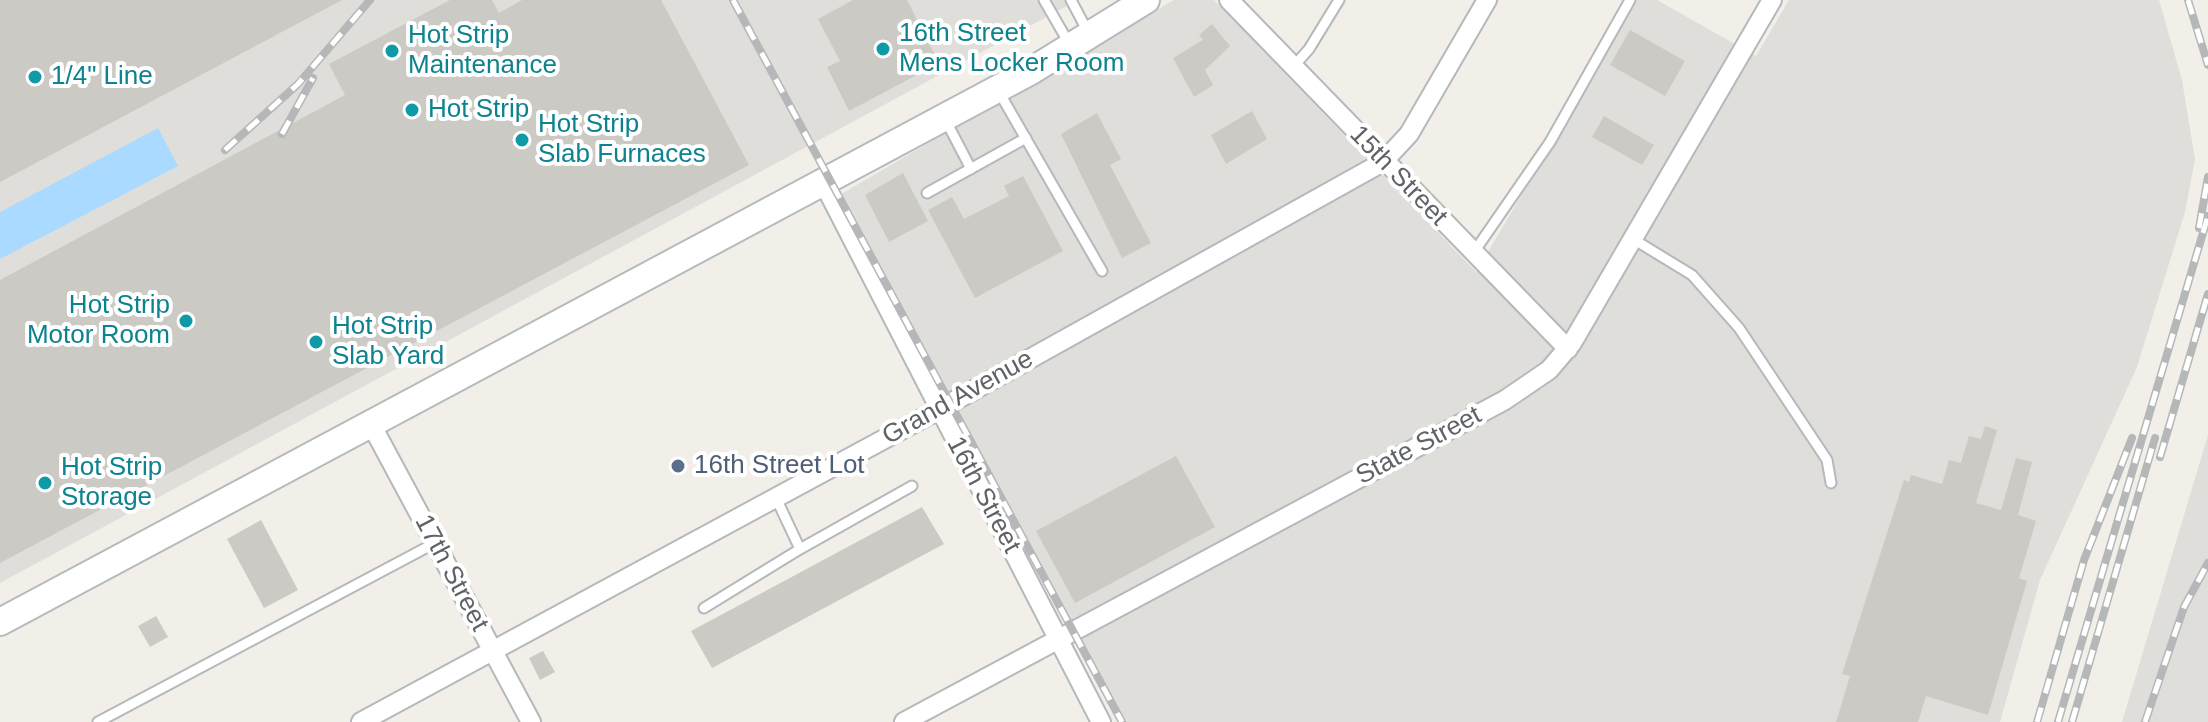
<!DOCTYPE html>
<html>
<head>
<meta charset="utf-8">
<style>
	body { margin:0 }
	canvas { display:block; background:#f1efe8 }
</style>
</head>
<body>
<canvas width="2208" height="722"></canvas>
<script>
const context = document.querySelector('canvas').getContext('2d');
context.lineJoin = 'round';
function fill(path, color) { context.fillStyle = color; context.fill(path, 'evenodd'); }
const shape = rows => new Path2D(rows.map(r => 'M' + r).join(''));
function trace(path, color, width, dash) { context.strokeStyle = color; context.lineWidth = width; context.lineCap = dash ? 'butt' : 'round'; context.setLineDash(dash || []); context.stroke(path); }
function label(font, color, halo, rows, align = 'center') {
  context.font = font + ' Helvetica,sans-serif'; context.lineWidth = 8; context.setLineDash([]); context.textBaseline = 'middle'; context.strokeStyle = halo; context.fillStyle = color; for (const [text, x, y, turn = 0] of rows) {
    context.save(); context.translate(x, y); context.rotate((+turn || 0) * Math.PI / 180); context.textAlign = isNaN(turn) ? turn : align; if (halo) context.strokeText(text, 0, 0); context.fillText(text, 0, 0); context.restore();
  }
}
fill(shape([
	[0,0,1078,0,0,583],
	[1174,0,1214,0,1476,272,1637,0,1657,0,1756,56,1789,0,2159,0,2182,80,2195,159,2185,212,2137,367,2040,580,2000,722,1118,722,836,197],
	[2208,435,2208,722,2122,722]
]), '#e0deda');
fill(shape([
	[158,128,178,166,0,259,0,212]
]), '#aadaff');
fill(shape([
	[0,0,342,0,0,182],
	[450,0,492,0,499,13,522,0,661,0,749,165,0,563,0,280,345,95,329,64],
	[853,0,907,0,939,63,849,111,827,67,840,61,818,19],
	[1212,24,1230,46,1205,70,1213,85,1194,97,1173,58,1203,40,1199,35],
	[1630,30,1685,61,1665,96,1610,65],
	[1252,111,1267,139,1226,164,1211,135],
	[1097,113,1121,159,1110,165,1151,243,1122,258,1061,134],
	[1604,116,1654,145,1642,165,1592,137],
	[903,173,928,221,889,242,865,195],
	[1023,176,1063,251,975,298,928,210,952,197,964,219,1009,196,1004,186],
	[1985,426,1997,430,1976,503,2001,510,2016,458,2032,462,2018,515,2036,521,2019,578,2027,581,1988,715,1926,696,1918,722,1836,722,1850,676,1842,674,1904,480,1909,482,1911,475,1942,484,1949,460,1961,463,1969,436,1981,439],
	[1176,456,1215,527,1075,603,1036,531],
	[922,507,944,544,712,668,691,631],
	[261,520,298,590,264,608,227,539],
	[156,616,168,637,150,647,138,626],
	[543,651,555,672,540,680,529,658]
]), '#cccac5');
const lane = shape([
	[1044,0,1070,45],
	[1071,0,1089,34],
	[1293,67,1309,49,1339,0],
	[999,92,1102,271],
	[945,119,971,169],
	[927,193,1026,138],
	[1633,239,1692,275,1739,328,1827,460,1831,483],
	[1474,252,1550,142,1630,0],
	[800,549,912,486],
	[704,608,800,549,776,498],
	[98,722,435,543]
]);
const street = shape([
	[1229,0,1568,349],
	[823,182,1101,722],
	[371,424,531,722],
	[361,722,938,410,1383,162,1409,134,1487,0],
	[904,722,1505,400,1549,370,1572,343,1772,0]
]);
const secondary = shape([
	[0,622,1031,71,1146,0]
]);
trace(lane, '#b5b8bc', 13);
trace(street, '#b5b8bc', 22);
trace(secondary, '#b6babf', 30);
trace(lane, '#fff', 9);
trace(street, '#fff', 18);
trace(secondary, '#fff', 26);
const rail = shape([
	[733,0,1122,722],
	[2188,0,2208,65],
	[282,134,313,78],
	[225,150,298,84,370,0],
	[2199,228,2208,177],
	[2160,457,2208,294],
	[2037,722,2084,560,2132,438],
	[2058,722,2208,216],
	[2072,722,2155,438],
	[2145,722,2184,607,2208,563]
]);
trace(rail, '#b6b7b8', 8);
trace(rail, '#fff', 5, [15]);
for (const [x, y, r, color] of [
	[883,49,8,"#0f9aa8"],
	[392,51,8,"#0f9aa8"],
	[35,77,8,"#0f9aa8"],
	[412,110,8,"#0f9aa8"],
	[522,140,8,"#0f9aa8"],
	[186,321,8,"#0f9aa8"],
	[316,342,8,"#0f9aa8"],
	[678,466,8,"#5c6f8a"],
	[45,483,8,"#0f9aa8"]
]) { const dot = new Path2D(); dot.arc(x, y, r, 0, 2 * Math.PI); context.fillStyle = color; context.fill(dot); trace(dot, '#fff', 3); }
label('26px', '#0d838f', '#fff', [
	["16th Street",899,34],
	["Mens Locker Room",899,64],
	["Hot Strip",408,36],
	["Maintenance",408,66],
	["1/4\" Line",51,77],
	["Hot Strip",428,110],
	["Hot Strip",538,125],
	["Slab Furnaces",538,155],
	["Hot Strip",170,306,"right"],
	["Motor Room",170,336,"right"],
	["Hot Strip",332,327],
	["Slab Yard",332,357],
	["Hot Strip",61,468],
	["Storage",61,498]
], 'left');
label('26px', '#5f6368', '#fff', [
	["15th Street",1398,176,46],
	["Grand Avenue",958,398,-29],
	["State Street",1419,446,-28],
	["16th Street",983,495,62],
	["17th Street",451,573,62]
]);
label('26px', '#4e5e75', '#fff', [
	["16th Street Lot",694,466]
], 'left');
</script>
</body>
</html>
